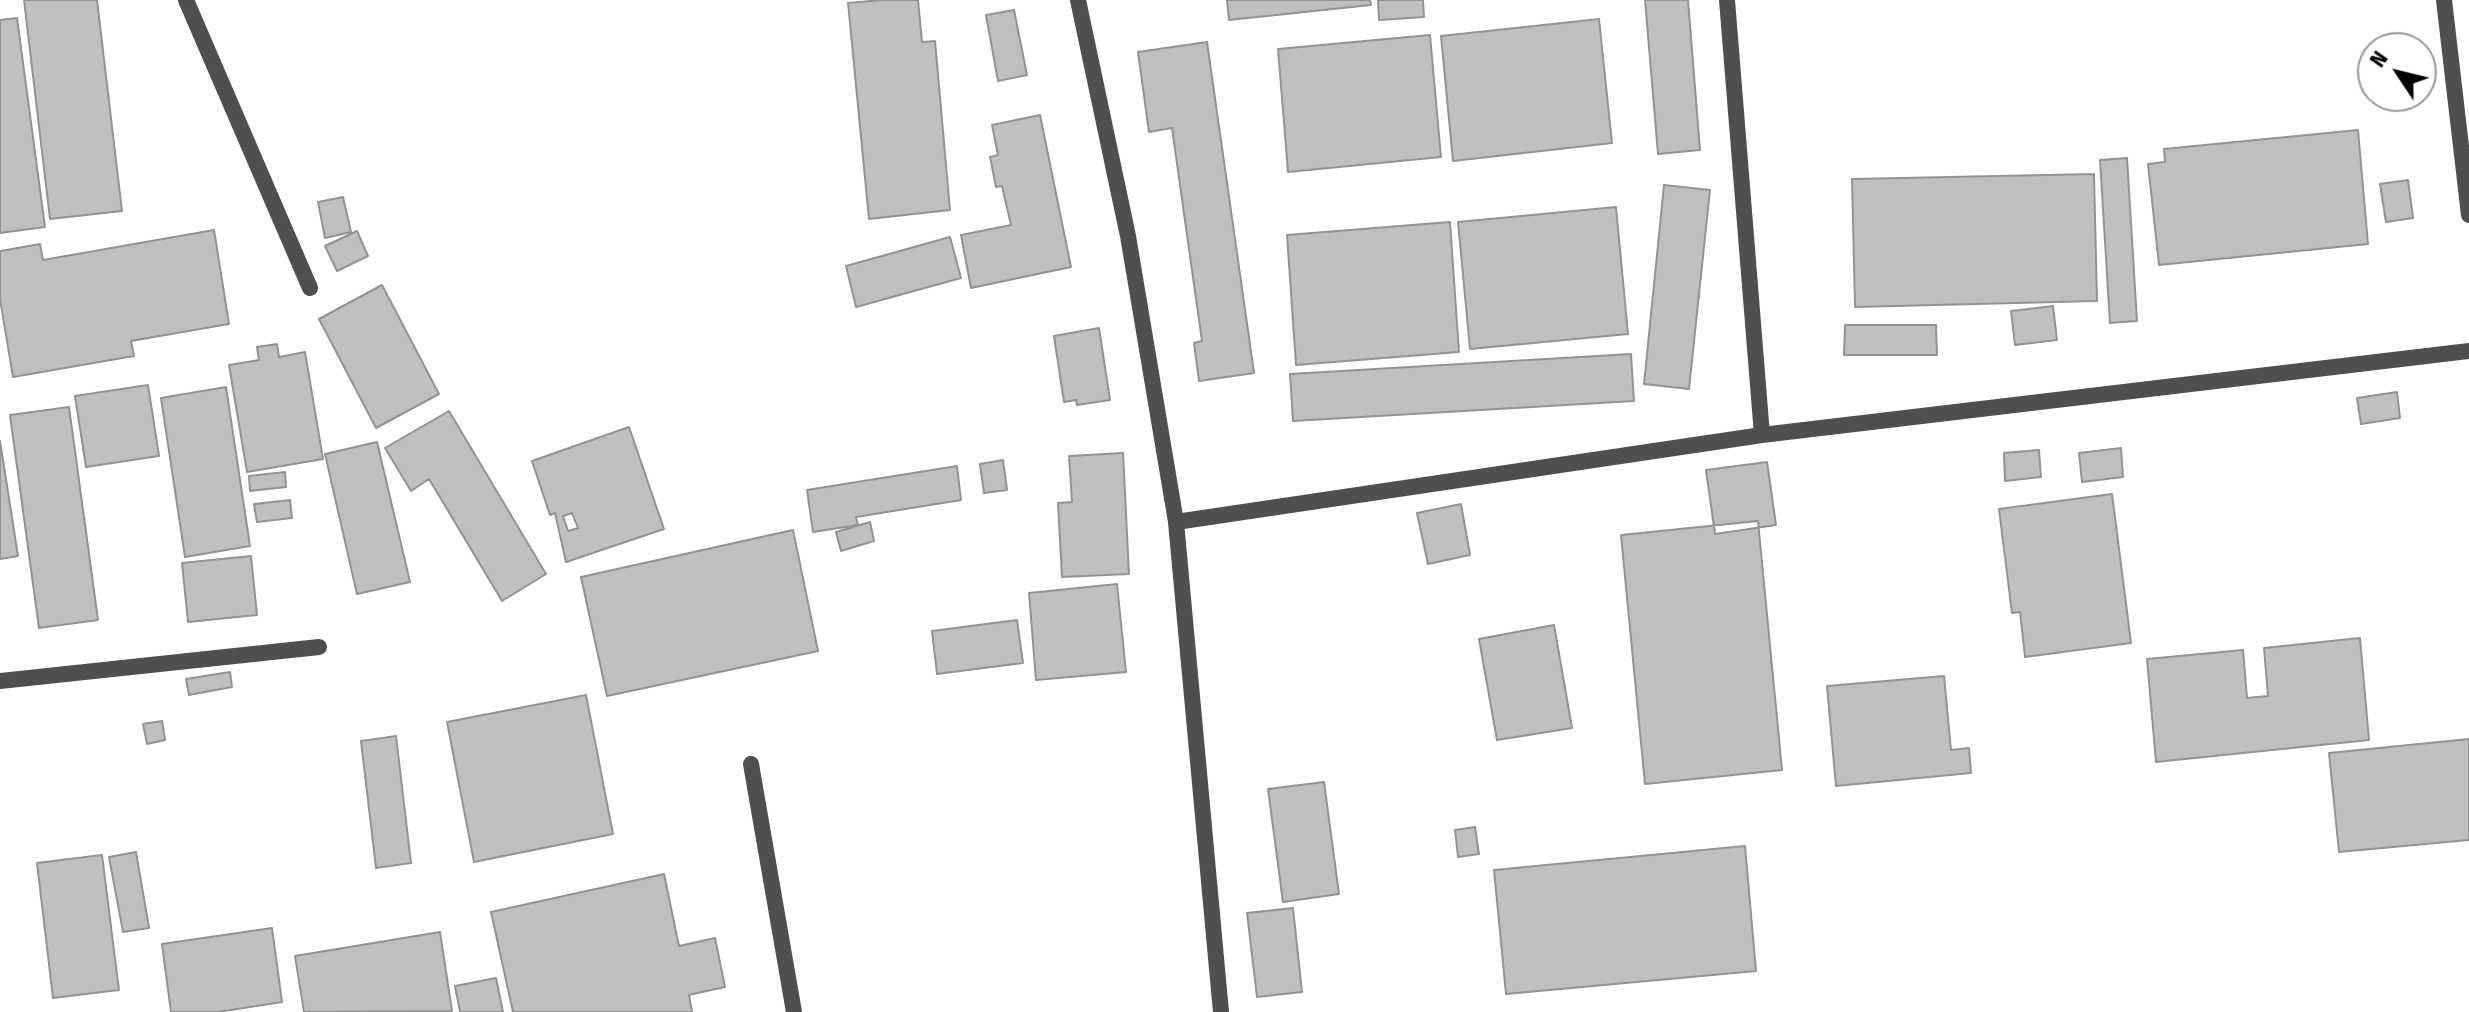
<!DOCTYPE html>
<html>
<head>
<meta charset="utf-8">
<style>
	body { margin:0 }
	#map { position:relative; width:2469px; height:1012px; overflow:hidden; background:#fff; font-family:"Fira Sans Condensed",sans-serif }
	canvas { display:block }
	.north { position:absolute; left:2357px; top:32px; width:80px; height:80px; box-sizing:border-box; background:#fff; border:2px solid #999; border-radius:50%; rotate:305deg; font-size:22px; font-weight:700; line-height:32px; text-align:center; color:#000 }
	.north::after { content:''; display:block; margin:auto; width:28px; height:36px; background:#000; clip-path:polygon(50% 0,100% 100%,50% 72%,0 100%) }
</style>
</head>
<body>
<div id="map">
<canvas width="2469" height="1012"></canvas>
<div class="north">N</div>
</div>
<script>
const context = document.querySelector('canvas').getContext('2d');
context.lineJoin = 'round';
function fill(path, color) { context.fillStyle = color; context.fill(path, 'evenodd'); }
const shape = rows => new Path2D(rows.map(r => 'M' + r).join(''));
function trace(path, color, width, dash) { context.strokeStyle = color; context.lineWidth = width; context.lineCap = dash ? 'butt' : 'round'; context.setLineDash(dash || []); context.stroke(path); }
const building = shape([
	[24,0,97,0,122,211,50,219,24,0],
	[881,0,918,0,922,42,935,41,950,210,869,219,848,3,881,0],
	[1227,0,1370,0,1371,5,1229,20,1227,0],
	[1378,0,1423,0,1424,17,1379,20,1378,0],
	[1645,0,1688,0,1700,150,1658,154,1645,0],
	[1014,10,1027,75,998,81,986,15,1014,10],
	[17,18,45,227,0,233,0,20,17,18],
	[1599,19,1612,143,1453,161,1441,36,1599,19],
	[1430,35,1441,157,1288,172,1278,49,1430,35],
	[1207,42,1254,373,1199,381,1194,343,1202,341,1172,128,1149,132,1138,52,1207,42],
	[1040,115,1071,267,971,288,961,235,1011,225,1002,186,996,187,990,157,998,155,992,125,1040,115],
	[2358,130,2368,244,2159,265,2148,164,2165,162,2164,149,2358,130],
	[2127,158,2137,321,2110,323,2100,160,2127,158],
	[2094,174,2097,301,1855,307,1852,179,2094,174],
	[2408,180,2413,218,2386,222,2380,184,2408,180],
	[1664,185,1710,190,1689,389,1644,384,1664,185],
	[343,197,351,232,325,238,318,202,343,197],
	[1616,207,1628,334,1470,349,1458,222,1616,207],
	[1450,222,1459,352,1296,365,1287,235,1450,222],
	[214,230,229,324,131,341,134,356,13,377,0,299,0,251,40,244,43,260,214,230],
	[357,231,368,256,337,271,325,246,357,231],
	[950,237,961,278,856,307,846,266,950,237],
	[382,285,439,394,376,428,319,319,382,285],
	[2053,306,2057,340,2015,345,2011,311,2053,306],
	[1845,325,1936,325,1937,355,1844,355,1845,325],
	[1099,328,1110,400,1077,405,1076,400,1064,402,1054,336,1099,328],
	[277,344,279,357,305,352,323,459,247,472,229,365,259,360,257,347,277,344],
	[1631,354,1634,401,1293,421,1290,374,1631,354],
	[148,385,159,456,86,467,75,396,148,385],
	[226,387,250,546,185,557,161,398,226,387],
	[2397,392,2400,418,2361,424,2357,398,2397,392],
	[69,407,98,620,39,628,10,415,69,407],
	[449,411,546,574,502,601,429,479,411,491,385,448,449,411],
	[629,427,664,529,566,562,555,513,550,515,532,461,629,427],
	[572,513,578,528,568,531,563,516,572,513],
	[0,441,18,556,0,559,0,441],
	[377,442,410,582,357,594,325,454,377,442],
	[2121,448,2123,477,2082,482,2079,453,2121,448],
	[2039,450,2041,477,2005,481,2004,453,2039,450],
	[1123,453,1129,574,1062,577,1058,503,1072,502,1069,456,1123,453],
	[1003,460,1007,490,984,493,980,464,1003,460],
	[1767,462,1776,525,1715,534,1706,470,1767,462],
	[957,466,961,500,856,517,858,525,813,532,807,490,957,466],
	[285,472,286,487,250,491,249,476,285,472],
	[2112,494,2131,643,2025,657,2020,612,2012,613,1999,509,2112,494],
	[290,500,292,518,257,522,254,504,290,500],
	[1461,504,1470,555,1428,564,1417,513,1461,504],
	[1758,521,1782,770,1645,784,1621,535,1758,521],
	[870,522,874,541,841,551,836,532,870,522],
	[793,530,818,651,607,696,581,577,793,530],
	[251,556,257,615,188,622,182,563,251,556],
	[1117,584,1126,672,1036,680,1029,593,1117,584],
	[1017,620,1023,663,937,674,932,631,1017,620],
	[1554,625,1572,728,1497,740,1479,639,1554,625],
	[2360,638,2369,740,2156,762,2147,659,2243,650,2247,698,2268,696,2264,648,2360,638],
	[230,672,232,687,189,695,186,679,230,672],
	[1944,676,1951,750,1969,748,1971,773,1836,786,1827,686,1944,676],
	[586,695,613,834,474,862,447,722,586,695],
	[162,721,165,740,147,744,143,724,162,721],
	[396,736,411,863,376,868,361,741,396,736],
	[2469,739,2469,840,2339,852,2329,753,2469,739],
	[1324,782,1339,894,1283,902,1268,789,1324,782],
	[1475,827,1479,854,1458,857,1455,830,1475,827],
	[1745,846,1756,971,1506,994,1494,870,1745,846],
	[136,852,149,928,123,932,109,857,136,852],
	[102,855,119,990,53,998,37,863,102,855],
	[664,874,679,946,715,938,725,987,689,995,692,1012,513,1012,491,912,664,874],
	[1293,908,1302,992,1257,997,1247,913,1293,908],
	[272,928,282,1002,218,1012,171,1012,162,944,272,928],
	[440,932,452,1011,304,1012,295,956,440,932],
	[496,978,503,1012,460,1012,455,986,496,978]
]);
fill(building, '#bfbfbf');
trace(building, '#939393', 2);
trace(shape([
	[751,764,794,1012]
]), '#4f4f4f', 16);
trace(shape([
	[186,0,310,288],
	[1078,0,1128,236,1176,522,1221,1012],
	[1727,0,1762,435],
	[2444,0,2469,215],
	[1176,522,1762,435,2469,351],
	[0,681,319,647]
]), '#4f4f4f', 16);
</script>
</body>
</html>
